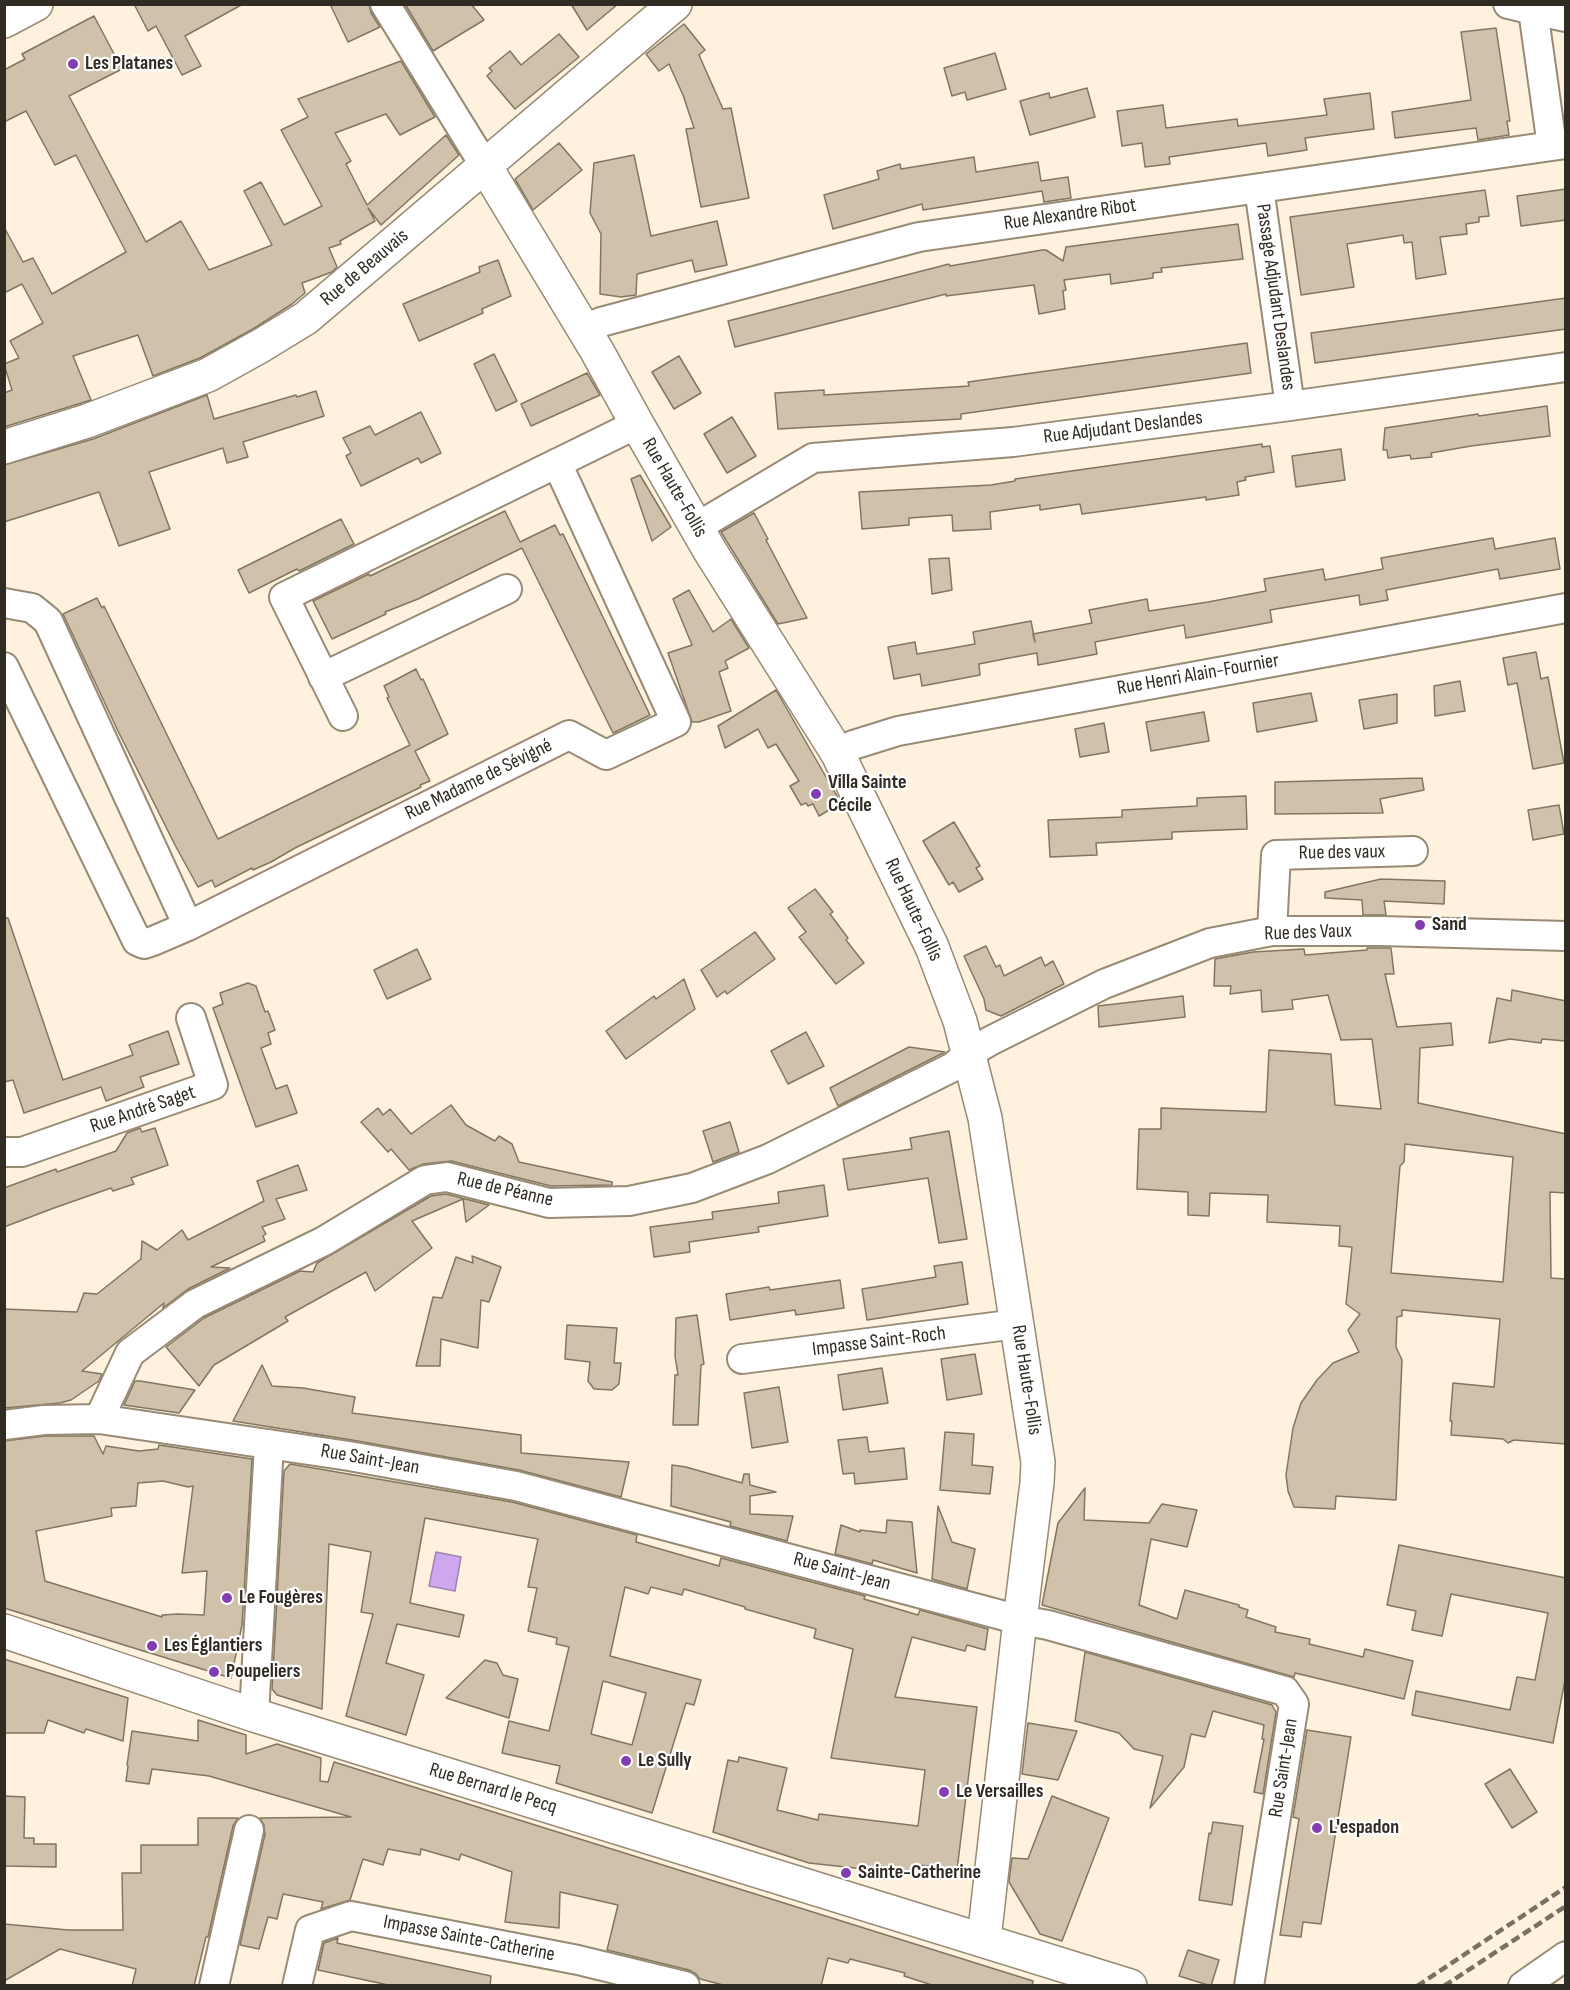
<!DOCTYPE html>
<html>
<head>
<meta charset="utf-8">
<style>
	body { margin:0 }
	#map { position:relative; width:1570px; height:1990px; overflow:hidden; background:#fef2df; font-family:"Sofia Sans Condensed",sans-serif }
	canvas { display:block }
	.frame { position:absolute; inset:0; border:6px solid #312c23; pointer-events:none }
</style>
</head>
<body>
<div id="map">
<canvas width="1570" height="1990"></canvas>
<div class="frame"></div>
</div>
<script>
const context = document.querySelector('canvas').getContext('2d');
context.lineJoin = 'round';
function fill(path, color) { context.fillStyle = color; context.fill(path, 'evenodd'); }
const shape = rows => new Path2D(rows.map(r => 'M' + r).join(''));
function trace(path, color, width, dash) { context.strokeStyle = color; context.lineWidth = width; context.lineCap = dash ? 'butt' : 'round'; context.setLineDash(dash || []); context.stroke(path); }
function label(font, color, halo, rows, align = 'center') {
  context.font = font + ' "Sofia Sans Condensed",sans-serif'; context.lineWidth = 4.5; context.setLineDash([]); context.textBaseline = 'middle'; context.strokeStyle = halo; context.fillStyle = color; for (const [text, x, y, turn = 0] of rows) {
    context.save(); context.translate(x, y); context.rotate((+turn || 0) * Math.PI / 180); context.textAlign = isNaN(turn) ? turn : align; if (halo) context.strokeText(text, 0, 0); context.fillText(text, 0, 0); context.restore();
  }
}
const water = shape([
	[436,1552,461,1557,455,1591,429,1586,436,1552]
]);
fill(water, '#cea7ee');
trace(water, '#9f82b1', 1.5);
const building = shape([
	[134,4,243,4,185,36,201,66,182,75,156,26,148,31,134,4],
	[330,4,369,4,371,13,380,27,348,42,330,4],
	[405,4,471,4,484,20,433,51,405,4],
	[571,4,618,4,587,30,571,4],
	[94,16,122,69,69,96,146,242,181,221,209,270,272,245,244,191,261,182,284,225,322,206,281,130,308,117,298,99,401,61,435,117,400,135,386,114,335,133,351,161,346,164,367,205,446,135,459,155,381,225,368,208,375,221,340,241,341,244,329,248,337,267,332,272,302,283,305,293,292,304,253,329,200,358,153,376,138,335,73,356,91,400,4,427,4,393,12,390,4,364,19,358,10,341,43,323,22,284,4,293,4,227,23,262,33,258,52,294,126,252,76,155,55,165,26,111,4,122,4,70,25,59,22,54,94,16],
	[684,24,705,50,699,55,723,109,731,108,749,198,701,207,686,129,694,128,683,95,669,64,659,71,646,54,684,24],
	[1496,28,1510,121,1507,121,1509,135,1478,140,1476,128,1395,138,1392,112,1471,100,1461,32,1496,28],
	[559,34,579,57,515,109,487,76,492,71,489,68,510,51,521,65,559,34],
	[995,53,1006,89,967,100,965,92,952,96,944,68,995,53],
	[1087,88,1095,117,1030,135,1020,101,1049,93,1050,98,1087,88],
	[1370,93,1374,129,1305,138,1307,150,1268,156,1266,143,1169,157,1170,164,1145,167,1142,143,1122,146,1117,111,1163,105,1166,128,1237,119,1238,126,1327,115,1324,99,1370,93],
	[559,143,582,170,533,210,515,179,559,143],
	[634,155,651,236,717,221,727,265,695,272,692,260,637,274,636,295,621,297,600,294,601,234,590,213,594,163,634,155],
	[974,157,976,172,1038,162,1041,181,1068,177,1071,198,1044,202,1042,191,923,210,922,204,833,229,824,195,879,179,877,171,900,164,901,169,974,157],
	[1566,189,1566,220,1521,226,1517,196,1566,189],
	[1485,190,1489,216,1479,217,1479,222,1466,224,1467,234,1440,237,1446,274,1416,279,1412,242,1404,243,1403,235,1347,244,1354,287,1301,295,1290,217,1485,190],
	[1238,224,1243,259,1161,268,1162,272,1153,273,1153,278,1111,284,1110,274,1064,280,1066,290,1063,291,1065,309,1039,314,1034,285,946,296,946,294,735,347,728,321,949,264,950,266,1042,250,1046,250,1063,261,1066,247,1238,224],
	[498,260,511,296,482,309,483,313,419,341,403,304,480,272,479,267,498,260],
	[1566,298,1566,329,1315,363,1311,333,1566,298],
	[1247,343,1251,373,961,414,961,419,778,429,775,393,824,390,824,395,969,386,968,382,1247,343],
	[494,354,517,401,496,411,474,364,494,354],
	[679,356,701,393,674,409,652,372,679,356],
	[587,373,600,395,531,426,521,404,587,373],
	[316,391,324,416,243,442,248,457,227,463,223,448,149,472,170,529,119,546,99,492,4,522,4,465,93,439,207,395,214,419,296,395,297,397,316,391],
	[1547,406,1550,436,1471,446,1431,453,1432,457,1411,459,1410,455,1388,458,1387,450,1383,450,1385,428,1478,414,1479,416,1547,406],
	[421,412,441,453,421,463,418,458,361,486,346,456,351,453,343,438,370,426,375,435,421,412],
	[732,417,756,456,727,473,704,434,732,417],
	[1262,444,1262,447,1270,446,1274,472,1245,477,1246,480,1237,482,1239,495,1206,500,1206,497,1082,514,1080,504,1040,510,1040,505,990,512,991,529,953,531,952,515,909,518,909,525,862,529,859,492,991,485,1015,481,1015,479,1262,444],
	[1341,449,1345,480,1296,487,1292,456,1341,449],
	[640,475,671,527,652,541,631,479,640,475],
	[505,511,520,542,555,525,560,535,563,534,650,715,613,733,522,548,418,599,385,612,386,614,332,639,313,601,369,574,370,576,505,511],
	[754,513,768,539,766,540,807,618,778,624,721,532,754,513],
	[341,519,354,544,299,571,297,569,249,593,238,570,341,519],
	[1493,538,1495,549,1555,538,1560,569,1500,579,1498,569,1386,590,1388,600,1360,605,1359,595,1270,610,1272,622,1186,638,1184,625,1095,642,1097,654,1038,665,1037,653,1009,658,979,664,980,675,922,686,920,674,894,679,888,647,915,642,917,654,947,649,975,644,973,632,1031,621,1035,642,1033,634,1092,623,1089,610,1147,599,1149,611,1208,602,1266,591,1264,579,1323,569,1325,580,1383,569,1381,558,1493,538],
	[949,558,952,590,932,594,929,559,949,558],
	[689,590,713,632,731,619,749,648,725,661,728,668,719,672,731,711,699,722,692,722,668,653,692,645,673,599,689,590],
	[97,598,102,608,104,606,218,839,410,745,387,698,389,697,384,686,416,669,421,680,423,679,448,734,415,751,430,781,420,785,421,787,295,848,271,862,253,870,252,868,215,887,212,880,198,887,175,845,118,731,63,614,97,598],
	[1536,652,1541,679,1548,677,1564,763,1533,769,1517,683,1508,685,1503,658,1536,652],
	[1460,681,1465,711,1435,716,1434,686,1460,681],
	[776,690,841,803,819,816,813,804,808,806,806,803,801,805,790,786,799,781,776,744,768,748,758,729,725,748,718,726,776,690],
	[1311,693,1317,721,1257,732,1253,703,1311,693],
	[1397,694,1397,723,1364,729,1359,700,1397,694],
	[1204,712,1209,741,1151,751,1146,722,1204,712],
	[1104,723,1109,752,1080,757,1075,729,1104,723],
	[1422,778,1424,790,1380,799,1383,813,1275,814,1275,782,1422,778],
	[1246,796,1247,829,1172,832,1172,839,1096,843,1097,855,1050,857,1048,820,1122,817,1122,810,1197,806,1197,798,1246,796],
	[1559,805,1564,834,1533,840,1528,810,1559,805],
	[954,822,980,866,976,868,983,879,959,892,953,882,949,885,923,841,954,822],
	[1381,879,1445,881,1444,904,1384,901,1386,915,1363,915,1362,900,1325,898,1325,892,1381,879],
	[815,889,833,912,830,914,848,938,846,940,864,963,836,984,799,937,806,932,788,908,815,889],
	[4,918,8,918,63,1080,133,1055,129,1045,168,1031,179,1064,140,1077,144,1087,106,1101,101,1087,24,1113,13,1080,4,1082,4,918],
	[755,932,775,959,727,994,725,991,717,997,701,970,755,932],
	[986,946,996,967,1000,965,1004,976,1041,957,1045,966,1053,961,1064,984,1001,1016,986,1010,984,999,964,956,986,946],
	[1367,948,1391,948,1394,974,1385,974,1397,1027,1451,1023,1453,1045,1420,1048,1418,1103,1566,1134,1566,1193,1550,1192,1551,1278,1566,1279,1566,1444,1514,1440,1508,1443,1503,1439,1451,1435,1452,1421,1450,1421,1453,1383,1494,1387,1500,1319,1402,1310,1402,1316,1397,1317,1396,1347,1402,1360,1396,1500,1336,1496,1335,1509,1294,1507,1288,1491,1286,1475,1293,1428,1301,1403,1317,1380,1333,1363,1359,1352,1348,1330,1360,1314,1346,1304,1352,1247,1339,1246,1340,1226,1267,1222,1268,1195,1210,1193,1209,1216,1188,1215,1188,1192,1137,1189,1139,1129,1161,1129,1161,1108,1266,1112,1269,1050,1331,1054,1335,1105,1381,1109,1372,1039,1341,1040,1328,995,1292,1000,1293,1009,1262,1012,1261,990,1230,994,1231,986,1214,986,1215,959,1253,952,1304,949,1305,955,1367,950,1367,948],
	[1405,1144,1513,1157,1503,1282,1391,1273,1400,1166,1404,1162,1405,1144],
	[417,949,431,979,387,999,374,970,417,949],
	[684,979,695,1009,626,1059,606,1031,654,996,656,999,684,979],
	[248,983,256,986,265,1012,268,1011,275,1030,268,1033,271,1044,261,1048,276,1089,287,1085,297,1113,256,1127,213,1008,223,1004,220,993,248,983],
	[1512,990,1566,1001,1566,1041,1542,1039,1541,1043,1510,1039,1489,1043,1497,998,1511,1001,1512,990],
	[1183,996,1185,1017,1099,1027,1098,1006,1183,996],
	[806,1032,824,1066,788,1084,771,1051,806,1032],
	[909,1047,945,1052,838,1106,830,1088,909,1047],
	[451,1105,466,1125,495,1141,499,1136,512,1144,519,1162,612,1182,612,1185,551,1186,451,1161,423,1164,409,1170,391,1149,388,1152,361,1122,378,1108,383,1115,390,1109,411,1134,451,1105],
	[730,1122,739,1152,713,1162,703,1131,730,1122],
	[140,1128,142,1132,155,1128,168,1165,131,1178,134,1184,113,1191,111,1188,54,1208,4,1227,4,1188,56,1169,57,1172,116,1151,127,1133,140,1128],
	[949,1131,967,1239,939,1243,928,1178,848,1190,843,1159,912,1149,910,1138,949,1131],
	[298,1165,307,1190,276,1199,285,1219,262,1227,266,1234,263,1236,265,1241,211,1267,230,1268,188,1289,163,1308,164,1303,82,1371,102,1374,99,1381,71,1400,60,1403,4,1408,4,1309,77,1312,84,1293,97,1294,141,1259,142,1241,157,1250,182,1230,188,1240,264,1201,257,1181,298,1165],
	[824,1185,828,1216,758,1227,759,1232,689,1242,690,1252,654,1257,650,1227,713,1219,712,1212,779,1203,778,1192,824,1185],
	[446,1194,489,1205,466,1222,463,1199,412,1221,432,1248,375,1291,366,1272,285,1317,288,1321,214,1365,199,1386,166,1347,204,1318,300,1271,313,1272,317,1263,431,1196,446,1194],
	[472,1256,501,1267,489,1302,481,1300,478,1348,441,1339,440,1366,416,1366,433,1297,442,1298,456,1257,473,1263,472,1256],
	[962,1262,968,1304,867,1320,862,1289,936,1277,934,1266,962,1262],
	[840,1280,844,1308,796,1315,795,1310,730,1320,726,1294,769,1287,770,1290,840,1280],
	[697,1315,704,1364,701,1365,698,1425,673,1425,675,1375,678,1375,675,1356,676,1318,697,1315],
	[567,1325,617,1328,614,1363,621,1363,619,1384,612,1390,594,1389,588,1381,590,1362,565,1359,567,1325],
	[975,1354,982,1394,947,1400,941,1359,975,1354],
	[262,1365,272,1386,303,1388,355,1397,352,1413,521,1435,521,1453,629,1462,621,1497,519,1470,352,1440,233,1421,262,1365],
	[882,1368,888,1403,843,1410,838,1375,882,1368],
	[135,1381,140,1381,195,1390,179,1413,124,1405,135,1381],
	[779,1387,788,1442,752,1448,744,1393,779,1387],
	[945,1432,974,1434,972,1465,993,1467,990,1494,940,1490,945,1432],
	[45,1436,94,1436,103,1454,106,1446,139,1451,158,1449,159,1445,252,1459,242,1625,231,1678,4,1608,4,1441,45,1436],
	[163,1481,188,1487,193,1486,182,1573,207,1571,204,1615,178,1614,162,1615,162,1617,45,1581,36,1531,112,1516,111,1508,136,1506,138,1483,163,1481],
	[867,1437,869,1452,904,1448,907,1479,855,1484,854,1473,843,1474,838,1440,867,1437],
	[290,1464,512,1502,637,1535,636,1542,719,1566,721,1558,865,1596,864,1599,918,1615,920,1610,988,1629,985,1650,967,1645,965,1651,912,1637,895,1697,977,1707,957,1870,919,1865,918,1875,809,1863,713,1832,728,1760,738,1762,739,1757,787,1768,777,1810,818,1820,819,1814,918,1826,925,1770,831,1758,853,1649,814,1638,816,1629,745,1609,745,1607,684,1589,682,1595,651,1587,648,1594,625,1587,610,1656,701,1680,694,1705,686,1703,652,1813,556,1783,560,1766,502,1753,509,1721,549,1731,569,1647,556,1644,557,1638,528,1631,537,1588,528,1587,538,1539,425,1518,410,1603,464,1615,459,1637,397,1624,386,1663,424,1675,406,1735,346,1716,373,1614,361,1612,371,1552,329,1544,322,1709,277,1695,272,1689,284,1471,290,1464],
	[603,1681,646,1693,632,1745,591,1734,603,1681],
	[672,1465,686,1467,742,1483,744,1474,749,1474,750,1485,776,1492,750,1496,750,1514,793,1516,787,1541,730,1526,731,1522,671,1506,672,1465],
	[1085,1488,1084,1520,1149,1523,1162,1504,1197,1510,1187,1547,1151,1539,1139,1605,1177,1619,1185,1590,1239,1605,1239,1607,1248,1610,1246,1617,1276,1627,1275,1632,1310,1639,1309,1644,1363,1657,1365,1649,1413,1661,1404,1699,1295,1673,1294,1677,1042,1605,1058,1523,1085,1488],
	[938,1506,952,1542,975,1549,967,1589,932,1579,938,1506],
	[887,1520,912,1522,917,1573,873,1560,872,1564,835,1554,841,1525,860,1532,860,1530,886,1533,887,1520],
	[1399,1545,1566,1578,1566,1675,1553,1743,1412,1715,1416,1691,1510,1710,1517,1677,1535,1680,1548,1613,1451,1594,1442,1636,1412,1630,1416,1611,1387,1605,1399,1545],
	[1085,1652,1272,1705,1276,1712,1263,1794,1254,1792,1264,1739,1262,1739,1264,1725,1213,1711,1205,1737,1191,1734,1184,1767,1150,1808,1163,1756,1134,1749,1119,1733,1075,1721,1085,1652],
	[4,1659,128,1698,123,1741,86,1729,84,1733,48,1720,44,1733,4,1733,4,1659],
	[485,1660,497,1663,503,1675,518,1679,509,1718,446,1698,485,1660],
	[198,1720,246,1735,246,1754,277,1744,321,1758,320,1781,328,1782,334,1762,1033,1981,1032,1986,935,1986,904,1976,905,1973,850,1959,848,1963,828,1958,821,1986,727,1986,700,1979,696,1974,689,1970,607,1950,618,1905,560,1892,559,1928,505,1922,512,1872,461,1854,459,1860,421,1849,420,1855,388,1849,383,1865,363,1859,350,1900,321,1909,323,1902,283,1894,277,1919,268,1917,259,1949,240,1945,265,1834,264,1825,260,1818,351,1817,209,1776,152,1769,149,1784,126,1781,128,1766,127,1765,132,1731,198,1741,198,1720],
	[1028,1723,1077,1731,1058,1780,1022,1774,1028,1723],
	[1307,1730,1351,1737,1321,1924,1303,1922,1301,1937,1280,1935,1299,1819,1293,1817,1307,1730],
	[1510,1769,1537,1812,1512,1828,1485,1784,1510,1769],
	[4,1796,25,1797,24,1838,34,1838,34,1844,56,1844,56,1867,4,1866,4,1796],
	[1052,1796,1109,1818,1062,1941,1040,1934,1009,1882,1012,1858,1028,1859,1052,1796],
	[198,1818,238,1818,233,1826,208,1937,206,1937,194,1986,132,1986,136,1969,60,1949,4,1981,4,1924,68,1930,123,1930,122,1873,141,1873,141,1845,198,1845,198,1818],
	[1213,1822,1243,1826,1232,1905,1199,1900,1209,1833,1211,1834,1213,1822],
	[338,1938,337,1943,491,1976,490,1986,393,1986,318,1970,324,1943,338,1938],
	[1188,1950,1219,1960,1211,1986,1179,1976,1188,1950]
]);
fill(building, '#cfc1aa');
trace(building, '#837660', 1.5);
const minor = shape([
	[385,4,485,166],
	[1508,4,1533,10,1552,146],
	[1533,10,1566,17],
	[1259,188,1290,406],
	[584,329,601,322,919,237,1566,144],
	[697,527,813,458,1013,442,1290,406,1566,367],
	[4,603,32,608,48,621,188,926,569,735,606,755,676,722,557,463],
	[4,667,137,941,144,944,153,941,188,926],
	[323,677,507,589],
	[343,716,284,597,637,424],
	[838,754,853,745,898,731,1566,608],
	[1272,931,1276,855,1413,851],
	[4,1152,22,1152,213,1085,191,1018],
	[742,1359,1017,1324],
	[99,1419,130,1353,195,1304,324,1241,425,1180,447,1177,549,1203,629,1201,692,1188,768,1159,953,1067,968,1054,990,1041,1104,984,1210,943,1272,931,1381,931,1566,936],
	[4,1425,44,1420,99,1419,349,1456,516,1486,1020,1620,1048,1625,1285,1691,1294,1704,1249,1986],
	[254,1715,269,1444],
	[214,1986,249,1830],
	[297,1986,310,1930,351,1916,578,1960,685,1986],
	[1523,1986,1566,1956]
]);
const tertiary = shape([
	[485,166,597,351,637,424,710,551,838,754,932,947,960,1021,985,1118,1038,1462,1037,1483,1020,1620,984,1939],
	[4,447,87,421,208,375,262,345,306,318,675,4]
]);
const secondary = shape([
	[4,21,36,4],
	[4,1631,254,1715,1130,1986]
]);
trace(minor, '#988a74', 32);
trace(tertiary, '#988a74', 36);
trace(secondary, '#988a74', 36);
trace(minor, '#fff', 28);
trace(tertiary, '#fff', 33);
trace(secondary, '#fff', 33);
trace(shape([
	[1417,1986,1566,1887],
	[1444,1986,1566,1906]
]), '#787164', 4.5, [9, 4.5]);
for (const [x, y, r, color] of [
	[73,64,6,"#833db0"],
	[816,794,6,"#833db0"],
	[1420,925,6,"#833db0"],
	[227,1598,6,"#833db0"],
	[152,1646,6,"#833db0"],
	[214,1672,6,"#833db0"],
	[626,1761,6,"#833db0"],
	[944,1792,6,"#833db0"],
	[1317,1828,6,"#833db0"],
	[846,1873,6,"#833db0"]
]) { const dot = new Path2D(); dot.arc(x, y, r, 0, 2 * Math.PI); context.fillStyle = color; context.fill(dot); trace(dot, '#fff', 2); }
label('bold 20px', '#312c23', '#fff', [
	["Les Platanes",85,64],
	["Villa Sainte",828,783],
	["Cécile",828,806],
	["Sand",1432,925],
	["Le Fougères",239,1598],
	["Les Églantiers",164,1646],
	["Poupeliers",226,1672],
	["Le Sully",638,1761],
	["Le Versailles",956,1792],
	["L'espadon",1329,1828],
	["Sainte-Catherine",858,1873]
], 'left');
label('20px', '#312c23', '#fff', [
	["Rue Alexandre Ribot",1070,215,-8],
	["Rue de Beauvais",365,268,-40],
	["Passage Adjudant Deslandes",1275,297,82],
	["Rue Adjudant Deslandes",1123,428,-7],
	["Rue Haute-Follis",674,488,60],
	["Rue Henri Alain-Fournier",1198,675,-10],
	["Rue Madame de Sévigné",479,780,-26],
	["Rue des vaux",1342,853,-1],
	["Rue Haute-Follis",913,910,65],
	["Rue des Vaux",1308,933,-2],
	["Rue André Saget",143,1110,-19],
	["Rue de Péanne",505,1190,13],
	["Impasse Saint-Roch",879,1342,-7],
	["Rue Haute-Follis",1026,1380,81],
	["Rue Saint-Jean",370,1460,10],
	["Rue Saint-Jean",842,1572,15],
	["Rue Saint-Jean",1284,1768,-81],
	["Rue Bernard le Pecq",493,1789,17],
	["Impasse Sainte-Catherine",469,1939,11]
]);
</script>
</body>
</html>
